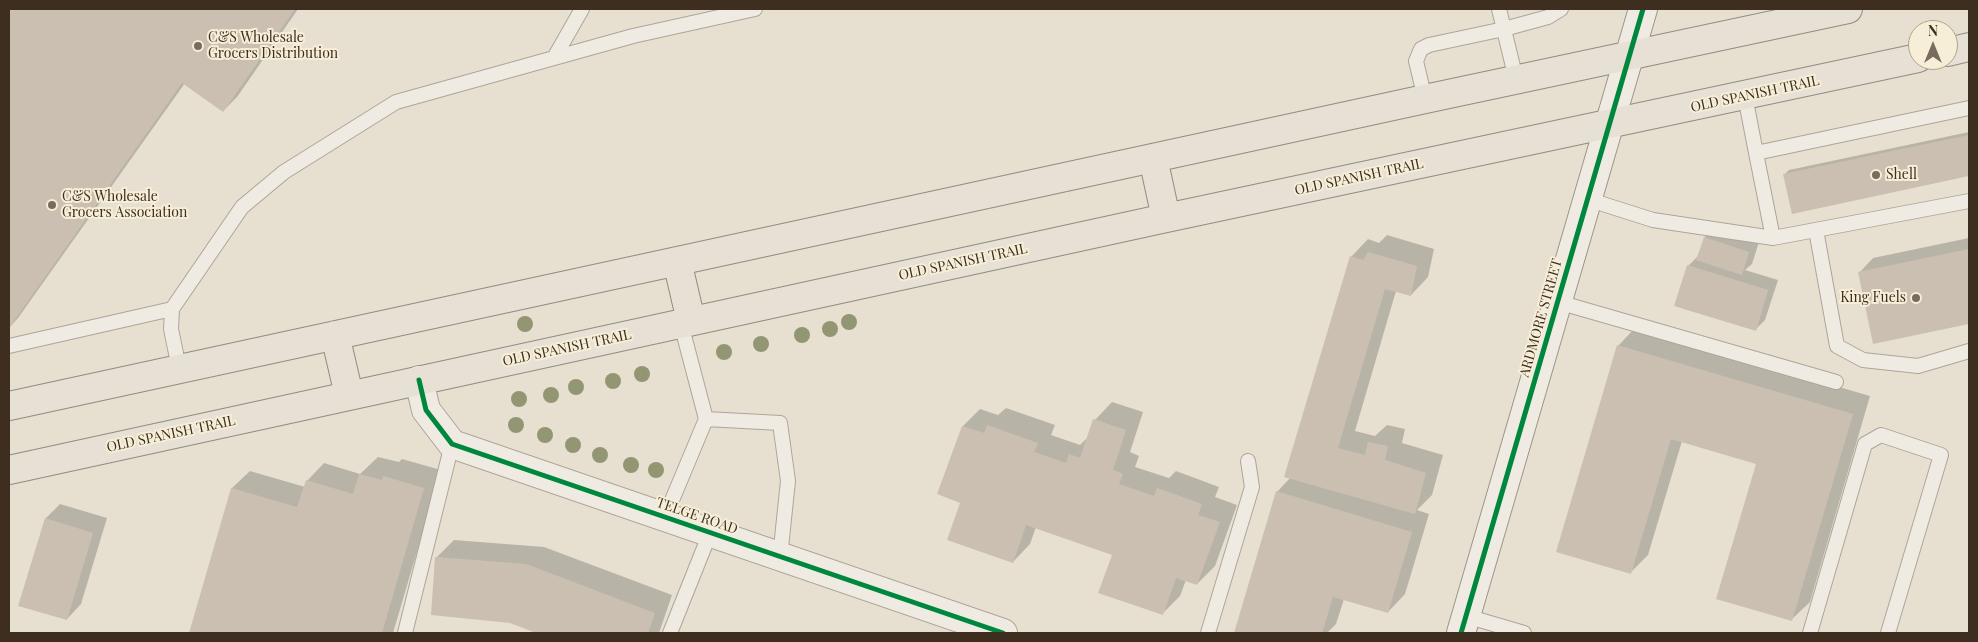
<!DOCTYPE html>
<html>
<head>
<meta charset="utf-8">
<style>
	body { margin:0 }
	#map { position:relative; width:1978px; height:642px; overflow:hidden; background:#e7e0d1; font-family:"Playfair Display",serif }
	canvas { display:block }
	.frame { position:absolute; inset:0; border:10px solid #3d2e20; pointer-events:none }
	.north { position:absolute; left:1908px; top:20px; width:50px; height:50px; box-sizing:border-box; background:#f7eed8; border:1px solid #ada18e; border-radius:50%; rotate:0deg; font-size:14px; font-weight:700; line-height:20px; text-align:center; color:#3d2e20 }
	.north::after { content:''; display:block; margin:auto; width:18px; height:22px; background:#786c5e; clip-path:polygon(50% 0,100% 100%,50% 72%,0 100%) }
</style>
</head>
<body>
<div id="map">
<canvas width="1978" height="642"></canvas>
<div class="frame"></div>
<div class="north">N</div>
</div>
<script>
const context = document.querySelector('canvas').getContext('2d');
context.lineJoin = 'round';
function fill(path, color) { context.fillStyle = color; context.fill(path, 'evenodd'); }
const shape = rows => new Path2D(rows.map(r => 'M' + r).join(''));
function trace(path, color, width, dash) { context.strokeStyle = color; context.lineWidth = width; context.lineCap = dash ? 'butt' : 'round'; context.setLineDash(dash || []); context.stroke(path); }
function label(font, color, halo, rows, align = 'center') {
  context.font = font + ' "Playfair Display",serif'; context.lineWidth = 4; context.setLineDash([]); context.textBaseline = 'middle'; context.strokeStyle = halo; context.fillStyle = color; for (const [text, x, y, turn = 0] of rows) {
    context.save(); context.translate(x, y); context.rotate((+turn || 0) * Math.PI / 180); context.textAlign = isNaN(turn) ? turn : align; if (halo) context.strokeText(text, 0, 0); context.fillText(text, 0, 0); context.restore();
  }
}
fill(shape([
	[9,9,298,9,237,97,223,111,185,83,18,318,9,328],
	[1969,132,1969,175,1792,213,1784,175,1789,170],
	[1715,227,1759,242,1752,264,1745,270,1778,280,1765,320,1755,330,1688,266,1699,255,1705,237],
	[1387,235,1434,249,1428,277,1411,295,1396,291,1355,431,1375,436,1387,425,1405,429,1402,443,1443,455,1432,495,1417,510,1429,514,1405,594,1388,612,1344,599,1336,624,1327,633,1235,633,1277,492,1291,477,1351,257,1368,239,1379,243],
	[1969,238,1969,323,1874,343,1859,273,1873,258],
	[1635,328,1870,396,1810,602,1792,619,1758,464,1682,441,1648,555,1630,573,1618,346],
	[1112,402,1143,412,1130,452,1139,456,1135,467,1169,478,1176,471,1219,487,1215,497,1237,505,1215,566,1197,584,1186,580,1180,596,1162,614,1113,554,1036,527,1030,544,1013,562,962,502,963,426,980,409,998,415,1006,408,1055,425,1051,435,1080,445,1088,437,1095,420],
	[378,457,399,462,402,459,441,470,393,633,190,633,232,488,250,471,305,487,307,481,324,463,360,474],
	[60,504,107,518,81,604,67,619,46,518],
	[454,540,544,547,672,595,659,633,539,633,510,621,436,558]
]), '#0003');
fill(shape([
	[9,9,295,9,223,112,182,83,9,328],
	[1969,135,1969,176,1792,214,1783,174],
	[1704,237,1749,252,1742,275,1696,260],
	[1969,249,1969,324,1873,344,1858,272],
	[1368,252,1417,266,1411,296,1385,289,1338,448,1365,455,1368,442,1388,446,1385,460,1426,473,1415,514,1284,477,1350,256,1363,260],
	[1687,265,1768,290,1756,331,1674,306],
	[1617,345,1853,414,1792,621,1716,599,1756,464,1671,439,1631,574,1556,552],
	[1093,419,1126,430,1113,470,1123,474,1119,484,1154,496,1157,488,1202,504,1198,515,1220,522,1197,585,1176,578,1163,615,1098,593,1112,555,1026,525,1013,563,947,540,960,503,937,494,962,426,984,433,987,425,1038,443,1034,452,1066,463,1069,454,1080,458],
	[359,474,382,480,383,476,424,488,382,633,189,633,231,488,297,507,306,480,353,494],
	[1276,491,1412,532,1388,613,1333,597,1322,633,1234,633],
	[45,518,93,533,67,620,18,606],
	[435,557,526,564,655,613,648,633,536,633,510,623,431,615]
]), '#cbbfb2');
const lane = shape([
	[1499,9,1516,79],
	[554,58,582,9],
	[1745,96,1756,153,1969,108],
	[1425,99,1416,61,1421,49,1429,45,1504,29,1548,17,1561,9],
	[1756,153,1773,238],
	[1587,199,1653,220,1773,238,1969,201],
	[1816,230,1837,346,1863,360,1918,366,1969,351],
	[1558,302,1836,382],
	[9,346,172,309],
	[179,368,171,329,172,309,242,207,284,172,396,102,633,36,755,9],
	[706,419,780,423,788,481,780,557],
	[665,517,706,419,681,324],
	[1466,616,1524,633],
	[405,633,452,444],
	[670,633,710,533],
	[1208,633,1252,487,1248,461],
	[1810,633,1865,444,1881,435,1941,455,1888,633]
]);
const street = shape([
	[419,380,426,410,452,444,1003,633]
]);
const secondary = shape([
	[1461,633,1643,9]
]);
const primary = shape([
	[1948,52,1969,47],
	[1153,158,1166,218],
	[677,261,691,321],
	[335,335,349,395],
	[9,406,1425,99,1848,9],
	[9,470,1166,218,1918,58]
]);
trace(lane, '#ada599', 16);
trace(street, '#ada599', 30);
trace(secondary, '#9c958a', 30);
trace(primary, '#928b80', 30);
trace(lane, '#efebe3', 14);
trace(street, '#efebe3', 28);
trace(secondary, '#efebe3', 28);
trace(primary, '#e6e1d4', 28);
trace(shape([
	[419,380,426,410,452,444,1003,633],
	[1461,633,1643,9]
]), '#00873e', 5);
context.fillStyle = '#929673';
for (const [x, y] of [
	[849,322],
	[525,324],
	[830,329],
	[802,335],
	[761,344],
	[724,352],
	[642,374],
	[613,381],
	[576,387],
	[551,395],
	[519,399],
	[516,425],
	[545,435],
	[573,445],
	[600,455],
	[631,465],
	[656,470]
]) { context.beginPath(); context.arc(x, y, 8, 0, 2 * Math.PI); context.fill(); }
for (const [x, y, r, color] of [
	[198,46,5,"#786c5e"],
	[1876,175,5,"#786c5e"],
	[52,205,5,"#786c5e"],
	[1916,298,5,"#786c5e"]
]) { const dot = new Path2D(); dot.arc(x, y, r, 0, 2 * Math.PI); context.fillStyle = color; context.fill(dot); trace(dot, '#f7eed8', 2); }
label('14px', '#3d2e20', '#f7eed8', [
	["C&S Wholesale",208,38],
	["Grocers Distribution",208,54],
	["Shell",1886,175],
	["C&S Wholesale",62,197],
	["Grocers Association",62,213],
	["King Fuels",1906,298,"right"]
], 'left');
label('14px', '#3d2e20', '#f7eed8', [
	["OLD SPANISH TRAIL",1755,94,-12],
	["OLD SPANISH TRAIL",1359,177,-12],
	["OLD SPANISH TRAIL",963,262,-12],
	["ARDMORE STREET",1541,318,-74],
	["OLD SPANISH TRAIL",567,348,-12],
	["OLD SPANISH TRAIL",171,434,-12],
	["TELGE ROAD",697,516,19]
]);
</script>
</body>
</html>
